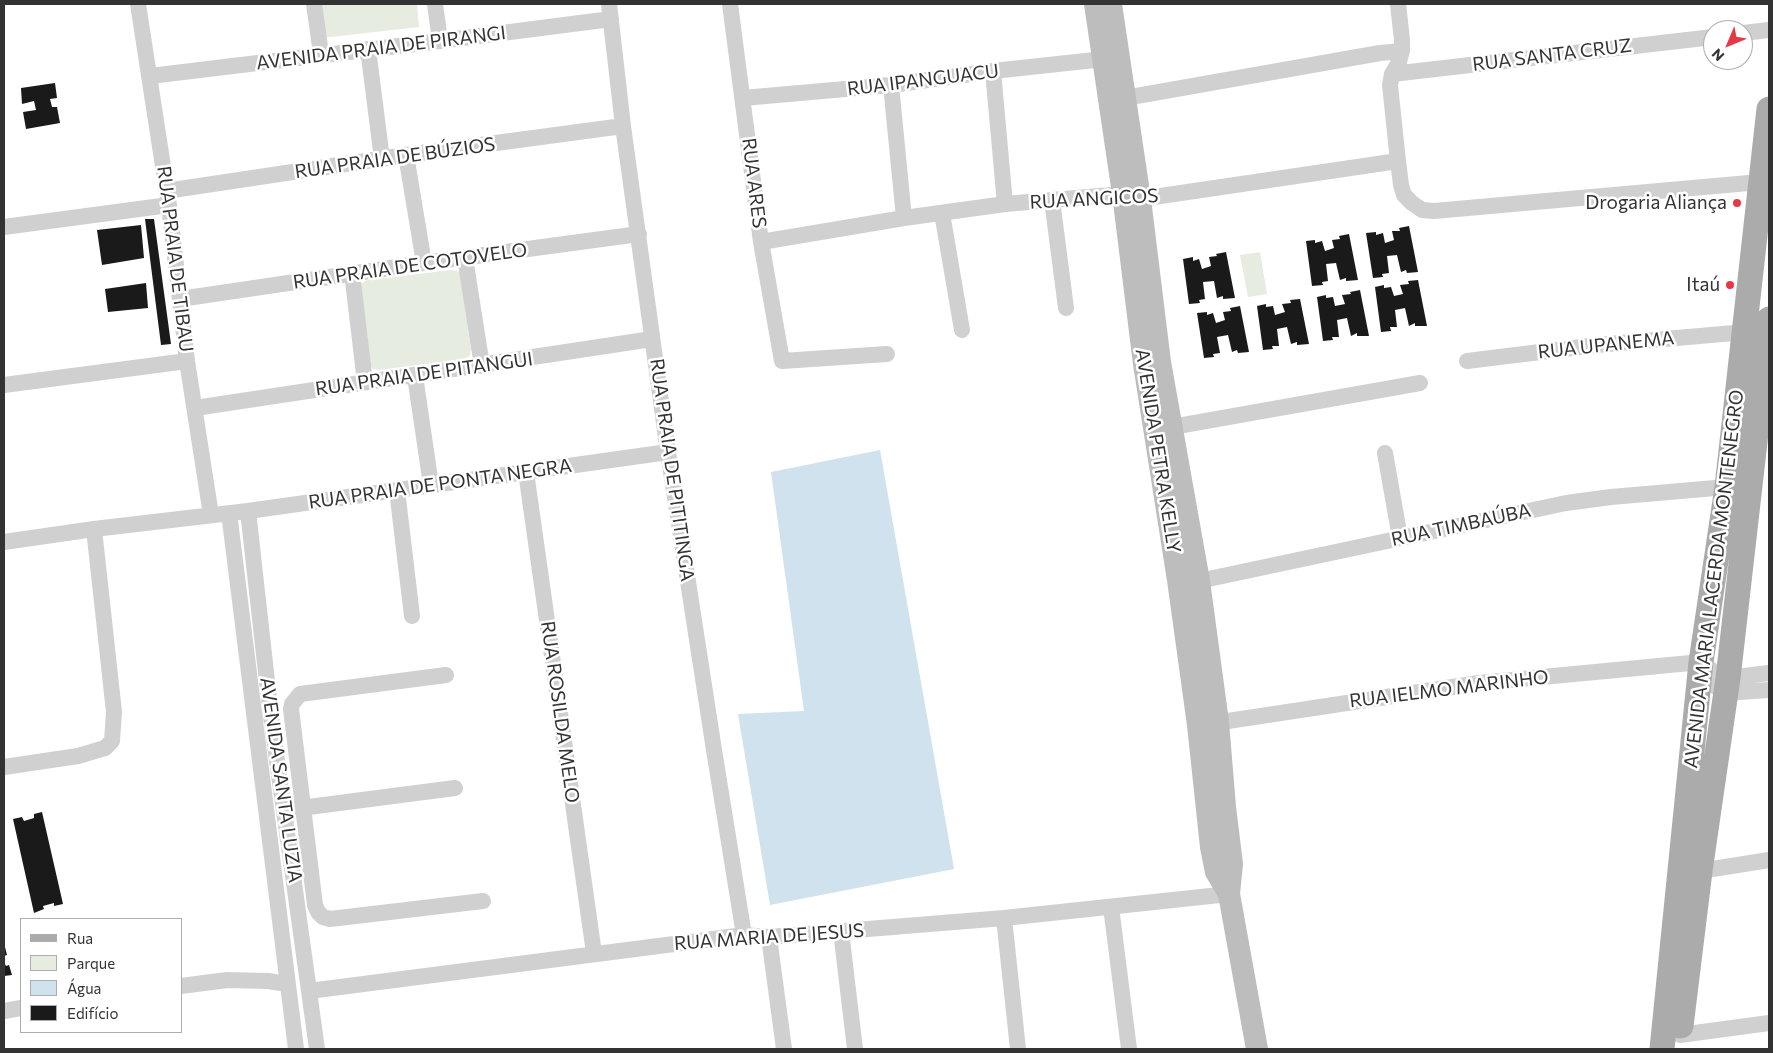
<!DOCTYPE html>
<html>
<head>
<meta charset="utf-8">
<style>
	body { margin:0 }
	#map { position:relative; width:1773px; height:1053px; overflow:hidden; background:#fff; font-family:Commissioner,sans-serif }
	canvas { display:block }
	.frame { position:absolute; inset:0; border:5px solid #333; pointer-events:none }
	.legend { position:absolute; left:20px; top:918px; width:162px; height:115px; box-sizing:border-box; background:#fff; border:1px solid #adadad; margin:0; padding:6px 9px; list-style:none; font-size:15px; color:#333 }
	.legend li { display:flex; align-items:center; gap:10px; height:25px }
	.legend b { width:25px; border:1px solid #adadad }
	.north { position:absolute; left:1703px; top:20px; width:50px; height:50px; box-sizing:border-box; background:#fff; border:1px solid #adadad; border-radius:50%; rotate:225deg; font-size:14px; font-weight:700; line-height:20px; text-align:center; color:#333 }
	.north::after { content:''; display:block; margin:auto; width:18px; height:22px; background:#e63946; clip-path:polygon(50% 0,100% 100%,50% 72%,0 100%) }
</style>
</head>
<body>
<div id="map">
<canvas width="1773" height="1053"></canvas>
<div class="frame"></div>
<ul class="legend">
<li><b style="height:6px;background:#ababab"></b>Rua</li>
<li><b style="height:14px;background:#e6ecdf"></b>Parque</li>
<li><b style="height:14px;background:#cfe2ee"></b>Água</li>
<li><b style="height:14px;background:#1a1a1a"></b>Edifício</li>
</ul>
<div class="north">N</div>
</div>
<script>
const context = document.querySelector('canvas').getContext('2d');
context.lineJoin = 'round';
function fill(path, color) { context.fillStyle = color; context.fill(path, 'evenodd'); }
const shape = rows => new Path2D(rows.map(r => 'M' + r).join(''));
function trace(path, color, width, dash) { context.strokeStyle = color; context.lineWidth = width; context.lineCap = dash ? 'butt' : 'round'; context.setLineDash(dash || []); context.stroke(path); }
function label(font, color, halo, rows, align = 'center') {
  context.font = font + ' Commissioner,sans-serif'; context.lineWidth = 5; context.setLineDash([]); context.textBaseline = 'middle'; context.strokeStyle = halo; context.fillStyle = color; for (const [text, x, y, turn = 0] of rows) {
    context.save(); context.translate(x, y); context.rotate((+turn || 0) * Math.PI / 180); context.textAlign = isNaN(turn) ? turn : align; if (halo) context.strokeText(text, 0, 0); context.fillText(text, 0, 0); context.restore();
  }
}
fill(shape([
	[319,4,417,4,419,27,322,38],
	[1260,252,1267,294,1248,297,1240,255],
	[452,270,458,271,460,274,471,350,470,356,464,359,379,370,373,369,371,366,361,284,367,280]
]), '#e6ecdf');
fill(shape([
	[880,450,954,869,770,905,738,714,804,711,771,472]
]), '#cfe2ee');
fill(shape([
	[55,83,57,98,50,99,52,107,57,107,60,123,26,129,23,112,36,110,34,101,22,104,21,88],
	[145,219,154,219,171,344,161,345],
	[141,225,144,258,102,265,97,230],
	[1409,226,1418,272,1407,273,1406,270,1401,272,1397,255,1387,256,1389,273,1382,274,1383,277,1373,278,1366,233,1376,232,1376,235,1383,233,1385,243,1394,240,1392,231,1400,231,1399,228],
	[1349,234,1358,280,1346,281,1346,278,1340,280,1336,263,1326,264,1328,281,1322,282,1323,285,1312,286,1306,241,1315,240,1315,243,1322,241,1325,251,1334,248,1332,240,1340,239,1339,236],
	[1226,252,1235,298,1223,299,1223,296,1217,298,1214,281,1203,282,1205,299,1199,300,1200,303,1189,304,1183,259,1193,257,1193,261,1199,259,1202,269,1211,266,1209,257,1217,256,1216,254],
	[1418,280,1427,326,1415,326,1415,323,1409,326,1405,308,1395,310,1397,327,1390,327,1391,331,1381,332,1375,287,1384,285,1384,288,1391,287,1394,296,1403,294,1400,285,1409,284,1408,281],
	[146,283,148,308,108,312,105,289],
	[1360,290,1369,336,1357,336,1357,333,1351,336,1347,318,1337,320,1339,337,1332,337,1333,340,1323,341,1317,297,1326,295,1326,298,1333,297,1335,306,1345,304,1342,295,1351,294,1350,292],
	[1300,299,1309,344,1297,345,1297,342,1291,344,1287,327,1277,329,1279,346,1272,346,1273,349,1263,350,1257,306,1266,304,1266,307,1273,306,1275,315,1285,312,1282,304,1291,303,1290,300],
	[1240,306,1249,352,1238,353,1237,350,1232,352,1228,335,1217,337,1220,353,1213,354,1214,357,1204,358,1197,313,1207,312,1207,315,1213,313,1216,323,1225,320,1223,312,1231,311,1230,308],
	[42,812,63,904,54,906,54,903,43,906,44,909,34,913,13,819,22,817,24,821,34,818,34,814],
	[4,943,7,955,4,956],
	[4,962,6,966,9,965,12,975,4,976]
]), '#1a1a1a');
trace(shape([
	[138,4,169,205,187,361,211,515],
	[314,4,321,54],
	[435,4,440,41],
	[609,4,623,126,668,452,714,750,744,935],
	[730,4,761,242,782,361,887,354],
	[1398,4,1402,40,1402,51,1399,62,1392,74,1390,85,1398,161,1401,185,1404,195,1412,203,1422,210,1434,211,1760,182],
	[1743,33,1769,30],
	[368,49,382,159],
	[993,71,1005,204],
	[1392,74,1713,37],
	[150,76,440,41,611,19],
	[891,85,904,218],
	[743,98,891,85,993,71,1104,59],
	[1125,98,1380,53,1402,51],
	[406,155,424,263],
	[166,191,406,155,623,126],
	[1052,200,1066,308],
	[942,213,962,330],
	[4,227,169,205],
	[761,242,904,218,1005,204,1123,194,1140,199,1398,161],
	[465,258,482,366],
	[352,273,365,382],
	[180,299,424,263,639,234],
	[1467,361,1597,345,1745,332],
	[415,376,431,485],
	[4,385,187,361],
	[195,408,652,339],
	[1172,427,1420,383],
	[1385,453,1400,538],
	[526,472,594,953],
	[397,490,412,616],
	[248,511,271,717,317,1049],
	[229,513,296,1049],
	[4,542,94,529,248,511,668,452],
	[1199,581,1566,503,1611,497,1727,487],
	[446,675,300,694,292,704,291,709,315,905,318,912,323,917,330,919,483,901],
	[1700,676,1725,693,1769,690],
	[1208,724,1479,683,1701,662,1714,672,1728,678,1769,673],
	[4,767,78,756,105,748,112,741,114,712,94,529],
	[293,809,455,788],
	[1700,871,1769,860],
	[1111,907,1129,1049],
	[1004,918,1018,1049],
	[841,931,855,1049],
	[769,937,784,1049],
	[181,986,227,980,268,981,287,984],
	[309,991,744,935,769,937,1004,918,1229,894],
	[4,1011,21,1008],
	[1680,1035,1769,1023]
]), '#d0d0d0', 16);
trace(shape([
	[1095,4,1123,194,1144,364,1178,580,1198,725,1211,847,1216,872,1229,894],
	[1111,4,1140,199,1160,362,1199,581,1218,722,1225,807,1232,864,1229,894,1257,1049]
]), '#bdbdbd', 22);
trace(shape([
	[1681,1026,1700,871,1728,678,1769,319],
	[1662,1049,1701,662,1727,487,1769,109]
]), '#ababab', 25);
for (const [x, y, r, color] of [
	[1737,203,5,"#e63946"],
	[1730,285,5,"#e63946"]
]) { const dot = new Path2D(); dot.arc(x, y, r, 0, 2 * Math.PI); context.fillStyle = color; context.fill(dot); trace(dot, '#fff', 2); }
label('19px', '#333', '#fff', [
	["AVENIDA PRAIA DE PIRANGI",381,48,-7],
	["RUA SANTA CRUZ",1552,55,-7],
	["RUA IPANGUACU",923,80,-7],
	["RUA PRAIA DE BÚZIOS",395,158,-8],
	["RUA ARES",754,183,83],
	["RUA ANGICOS",1094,199,-3],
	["RUA PRAIA DE TIBAU",175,259,83],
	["RUA PRAIA DE COTOVELO",410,266,-8],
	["RUA UPANEMA",1606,345,-6],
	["RUA PRAIA DE PITANGUI",424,374,-8],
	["AVENIDA PETRA KELLY",1158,451,81],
	["RUA PRAIA DE PITITINGA",672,470,82],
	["RUA PRAIA DE PONTA NEGRA",440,484,-8],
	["RUA TIMBAÚBA",1461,525,-12],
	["AVENIDA MARIA LACERDA MONTENEGRO",1714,579,-83],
	["RUA IELMO MARINHO",1449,689,-7],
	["RUA ROSILDA MELO",560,712,82],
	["AVENIDA SANTA LUZIA",281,780,82],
	["RUA MARIA DE JESUS",769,937,-4]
]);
label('19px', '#333', '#fff', [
	["Drogaria Aliança",1727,203],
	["Itaú",1720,285]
], 'right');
</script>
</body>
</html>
